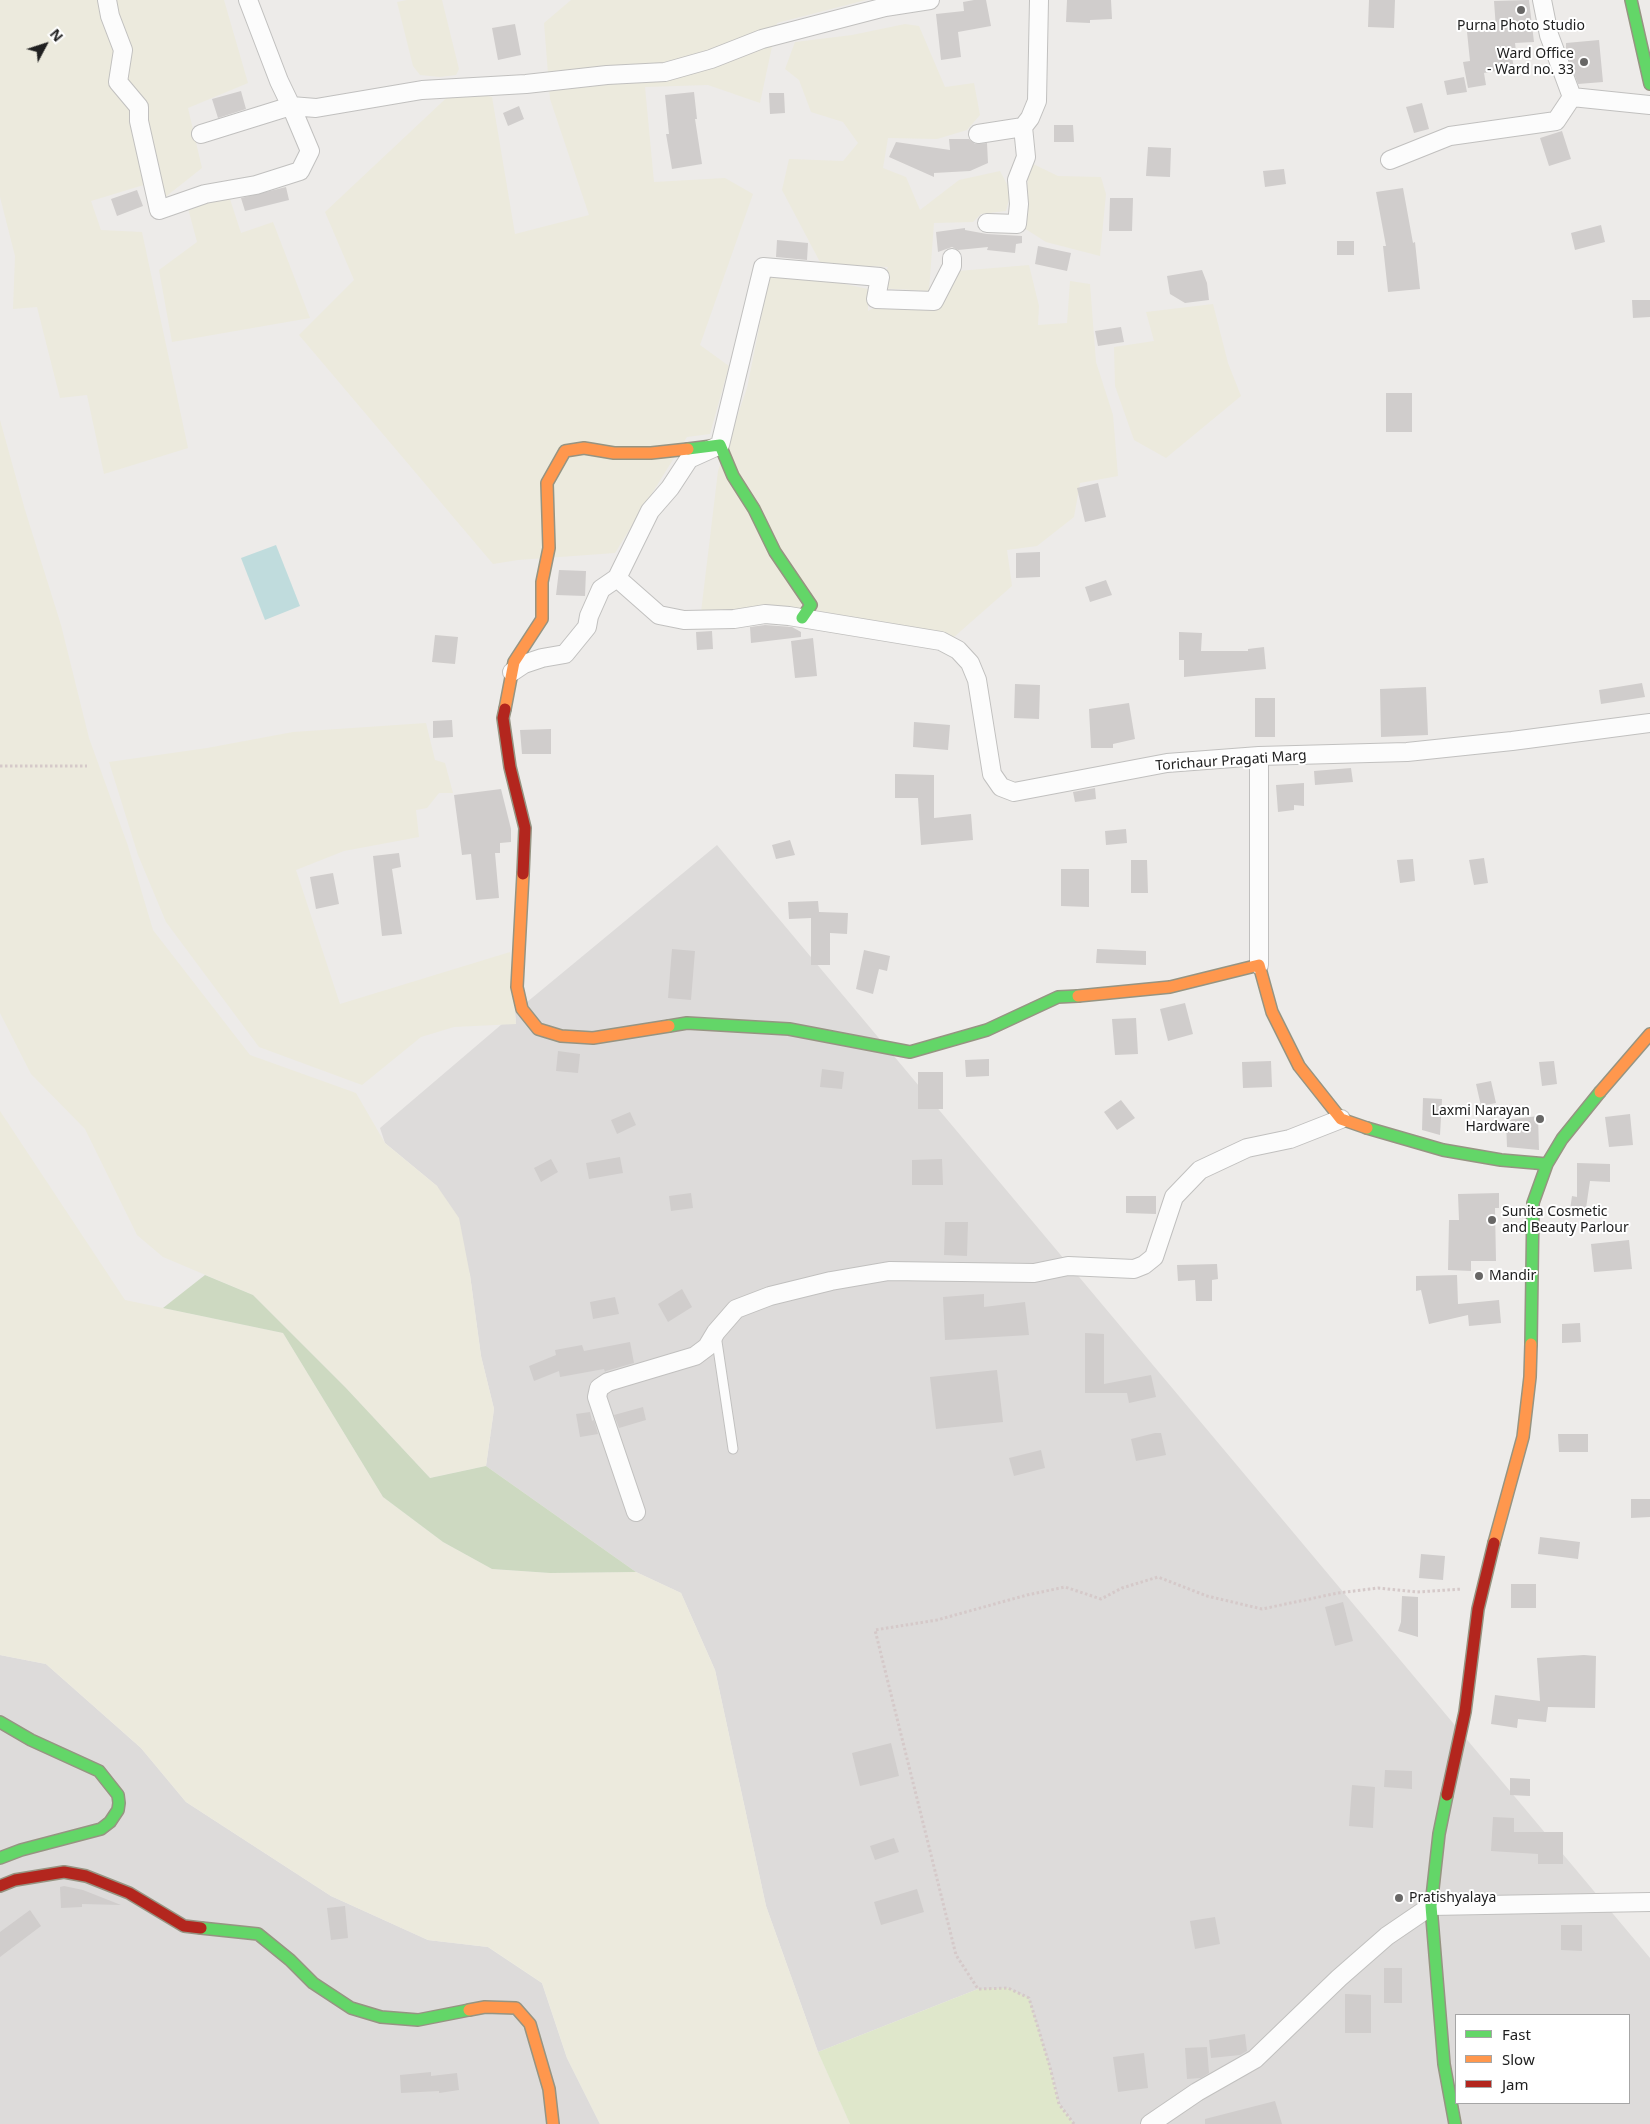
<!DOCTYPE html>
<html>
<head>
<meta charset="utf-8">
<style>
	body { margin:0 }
	#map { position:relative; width:1650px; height:2124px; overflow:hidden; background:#edebe9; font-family:"Noto Sans",sans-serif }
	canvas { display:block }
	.legend { position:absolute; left:1455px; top:2014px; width:175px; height:90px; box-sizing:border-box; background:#fff; border:1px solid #a6a6a6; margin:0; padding:6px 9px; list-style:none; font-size:15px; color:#202020 }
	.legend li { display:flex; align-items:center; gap:10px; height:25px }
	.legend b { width:25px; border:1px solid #a6a6a6 }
	.north { position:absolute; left:20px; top:20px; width:50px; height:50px; -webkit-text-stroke:4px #fff; paint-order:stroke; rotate:50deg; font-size:14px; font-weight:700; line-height:20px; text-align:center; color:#202020 }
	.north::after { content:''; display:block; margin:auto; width:18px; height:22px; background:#202020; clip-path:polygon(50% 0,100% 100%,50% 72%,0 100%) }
</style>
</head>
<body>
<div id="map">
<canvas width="1650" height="2124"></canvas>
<ul class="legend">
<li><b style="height:6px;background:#63d668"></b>Fast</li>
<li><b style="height:6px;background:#ff974d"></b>Slow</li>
<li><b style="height:6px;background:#b3261e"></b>Jam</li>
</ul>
<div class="north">N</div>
</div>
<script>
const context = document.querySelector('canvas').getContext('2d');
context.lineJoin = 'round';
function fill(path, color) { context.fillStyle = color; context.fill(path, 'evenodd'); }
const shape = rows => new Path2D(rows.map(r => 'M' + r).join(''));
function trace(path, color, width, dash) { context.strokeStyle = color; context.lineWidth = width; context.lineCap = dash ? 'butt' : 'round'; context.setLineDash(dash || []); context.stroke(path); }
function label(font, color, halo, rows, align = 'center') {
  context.font = font + ' "Noto Sans",sans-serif'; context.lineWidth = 4; context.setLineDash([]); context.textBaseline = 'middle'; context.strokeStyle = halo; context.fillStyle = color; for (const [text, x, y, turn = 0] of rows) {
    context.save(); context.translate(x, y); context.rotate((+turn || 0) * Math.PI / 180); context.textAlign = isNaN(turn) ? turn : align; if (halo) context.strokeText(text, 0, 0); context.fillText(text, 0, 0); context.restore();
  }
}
fill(shape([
	[717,845,1650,1958,1650,2124,1074,2124,1059,2104,1050,2067,978,1989,818,2052,766,1906,715,1670,681,1593,636,1572,486,1466,494,1409,481,1356,470,1275,437,1186,385,1143,380,1128,502,1024,516,1024,515,1012],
	[1456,2015,1629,2015,1629,2103,1456,2103],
	[0,1655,46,1664,141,1748,186,1802,331,1896,428,1940,488,1947,542,1983,567,2058,600,2124,0,2124]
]), '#dddbda');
fill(shape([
	[0,0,224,0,248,83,188,108,202,168,154,206,147,184,91,201,101,230,142,232,188,448,104,474,87,395,60,398,37,307,13,309,15,256,0,197],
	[407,0,442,0,459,69,456,75,440,77,420,75,413,66,397,2],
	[571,0,866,0,777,23,760,103,708,85,645,87,654,182,725,178,753,194,700,345,729,366,710,434,687,437,615,553,518,560,493,564,299,335,354,280,325,212,457,88,492,97,515,234,589,215,550,99,544,23],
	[905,24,919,26,945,87,974,83,980,115,967,130,937,139,888,138,883,168,906,177,920,210,959,180,1000,171,1011,192,1006,211,981,214,973,222,934,223,929,291,878,288,888,267,821,264,782,190,789,159,843,161,858,143,843,122,811,112,799,80,785,69,795,42,852,35],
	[1029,162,1058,176,1101,177,1106,194,1100,256,1046,242,1024,228],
	[229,196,241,233,273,222,310,318,172,342,159,270,197,242,188,208],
	[1029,265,1039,306,1038,325,1067,323,1070,281,1090,284,1096,362,1113,415,1118,476,1080,483,1074,517,1037,546,1007,550,1012,586,954,637,818,611,701,612,718,471,747,388,771,268,868,289,868,311,881,304,936,303,958,271],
	[1213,304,1228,363,1241,396,1166,458,1134,440,1115,386,1114,347,1154,341,1146,312],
	[0,420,25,510,61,625,89,738,128,846,153,930,250,1055,356,1093,385,1143,437,1186,459,1218,470,1275,481,1356,494,1409,486,1466,430,1478,346,1388,253,1295,163,1257,137,1235,85,1129,31,1074,0,1013],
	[426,723,435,760,445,763,453,793,439,793,427,808,416,810,419,837,344,851,296,870,340,1004,510,952,516,1024,454,1027,421,1037,362,1085,259,1047,166,922,138,855,109,762,207,748,293,732],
	[0,1111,125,1300,283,1333,383,1497,443,1542,492,1569,550,1573,636,1572,681,1593,715,1670,766,1906,818,2052,850,2124,600,2124,567,2058,542,1983,488,1947,428,1940,331,1896,186,1802,141,1748,46,1664,0,1655]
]), '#eceadd');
fill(shape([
	[1008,1988,1029,1998,1050,2067,1059,2104,1074,2124,850,2124,818,2052,978,1989]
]), '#dfe7cb');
fill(shape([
	[205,1275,253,1295,346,1388,430,1478,486,1466,636,1572,550,1573,492,1569,443,1542,383,1497,283,1333,163,1308]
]), '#cdd9c1');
fill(shape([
	[276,545,300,606,265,620,241,558]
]), '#c0dcdd');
fill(shape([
	[974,0,986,0,991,26,958,32,961,57,941,60,936,14,964,11,963,2],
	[1067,0,1111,0,1112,19,1090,20,1090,23,1066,22],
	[1369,0,1395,0,1394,28,1368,27],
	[1529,0,1534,42,1515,43,1516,51,1511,52,1514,68,1484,73,1486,85,1468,88,1463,62,1470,61,1467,32,1496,29,1494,1],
	[515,24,521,55,498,60,492,28],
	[1599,40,1603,82,1578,84,1566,52,1566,43],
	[1464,77,1467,92,1447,95,1444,81],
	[241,91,246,109,218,118,212,99],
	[694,92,697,119,695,119,702,164,672,169,666,134,669,134,665,95],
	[769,93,784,93,785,113,770,114],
	[1422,103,1429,129,1414,133,1406,107],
	[519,106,524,119,508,126,503,113],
	[1054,125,1073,125,1074,142,1054,142],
	[1562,131,1571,159,1549,166,1540,138],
	[949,139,969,139,975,144,987,143,988,163,970,171,934,173,934,177,889,157,896,142,950,150],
	[1148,147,1171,148,1170,177,1146,176],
	[1284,169,1286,184,1265,187,1263,171],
	[286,187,289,200,245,211,241,198],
	[1403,188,1413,243,1415,242,1420,289,1388,292,1383,246,1386,246,1376,192],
	[137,190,143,206,117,216,111,199],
	[1110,198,1133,198,1132,231,1109,231],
	[1601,225,1605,242,1575,250,1571,233],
	[965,228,965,230,987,234,1022,236,1022,243,1016,244,1015,253,987,250,988,247,958,250,952,247,938,252,936,232],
	[777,240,808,243,807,260,776,257],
	[1337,241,1354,241,1354,255,1337,255],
	[1038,246,1071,253,1067,271,1035,264],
	[1202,270,1207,283,1209,300,1185,303,1170,294,1167,276],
	[1632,300,1650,300,1650,317,1633,318],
	[1121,327,1124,342,1098,346,1095,331],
	[1386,393,1412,393,1412,432,1386,432],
	[1098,483,1106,517,1085,522,1077,488],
	[1040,552,1040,577,1016,578,1016,553],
	[559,570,586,571,585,596,556,595],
	[1106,580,1112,595,1090,602,1085,587],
	[765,625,792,627,801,632,801,637,751,643,750,627],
	[712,631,713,649,697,650,696,632],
	[1179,632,1202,633,1201,651,1248,651,1248,649,1264,647,1266,669,1184,677,1184,660,1179,660],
	[435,635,458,637,455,664,432,662],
	[813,638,817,676,795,678,791,641],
	[1642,683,1645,697,1601,704,1599,690],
	[1015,684,1040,685,1039,719,1014,718],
	[1426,687,1428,735,1381,737,1380,689],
	[1255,698,1275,698,1275,737,1255,737],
	[1129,703,1135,739,1113,744,1113,748,1091,748,1089,709],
	[452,720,453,737,433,738,433,721],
	[914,722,950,725,948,750,913,747],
	[551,729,551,754,522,754,520,730],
	[1351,768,1353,782,1315,785,1314,771],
	[895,774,934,775,934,818,971,814,973,840,921,845,918,798,895,798],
	[1304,783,1304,806,1294,805,1294,810,1278,812,1276,785],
	[1095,788,1096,799,1075,802,1073,792],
	[501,789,511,829,511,842,500,843,500,853,495,853,499,898,476,900,471,854,462,855,454,795],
	[1126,829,1127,843,1106,845,1105,831],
	[790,840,795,855,776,859,772,845],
	[399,853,401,867,392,869,402,934,382,936,373,856],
	[1484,858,1488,883,1474,885,1469,860],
	[1413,859,1415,881,1400,883,1397,860],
	[1131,860,1147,860,1148,893,1131,893],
	[1061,869,1089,869,1089,907,1061,906],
	[333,873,339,904,316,909,310,877],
	[818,901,819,912,848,913,847,934,830,933,830,965,811,965,811,918,789,919,788,902],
	[672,949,695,951,691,1000,668,998],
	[1097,949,1146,951,1146,965,1096,963],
	[864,950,890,956,887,971,879,969,873,994,856,989],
	[1185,1003,1193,1034,1168,1041,1160,1009],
	[1136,1018,1138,1054,1115,1055,1112,1019],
	[558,1051,580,1054,578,1073,556,1071],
	[989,1059,989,1076,966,1077,965,1060],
	[1271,1061,1272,1087,1243,1088,1242,1062],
	[1554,1061,1557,1084,1542,1086,1539,1062],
	[822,1069,844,1072,842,1089,820,1087],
	[918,1072,943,1072,943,1109,918,1109],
	[1491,1081,1496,1103,1481,1106,1476,1084],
	[1423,1098,1442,1099,1440,1135,1422,1130],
	[1121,1100,1135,1118,1117,1130,1104,1112],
	[630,1112,636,1125,617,1134,611,1120],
	[1630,1114,1633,1145,1609,1147,1605,1117],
	[1538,1116,1539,1150,1507,1147,1506,1120],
	[620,1157,623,1173,589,1179,586,1163],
	[551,1159,558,1172,541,1182,534,1168],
	[942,1159,943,1185,912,1185,912,1160],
	[1577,1163,1610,1164,1610,1182,1590,1181,1585,1215,1576,1215,1576,1212,1570,1210,1572,1196,1577,1197],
	[691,1193,693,1208,671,1211,669,1196],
	[1499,1193,1499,1208,1495,1208,1496,1261,1471,1261,1471,1271,1448,1270,1449,1220,1459,1220,1458,1194],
	[1126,1196,1156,1196,1156,1214,1126,1213],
	[945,1222,968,1222,967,1256,944,1255],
	[1629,1240,1632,1269,1594,1272,1591,1244],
	[1217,1264,1218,1279,1212,1280,1212,1301,1196,1301,1195,1280,1178,1281,1177,1265],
	[1457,1275,1458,1304,1499,1300,1501,1323,1469,1326,1468,1315,1429,1324,1421,1290,1416,1291,1416,1276],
	[682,1289,692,1307,668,1322,658,1304],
	[984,1294,984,1307,1025,1302,1029,1335,945,1340,943,1297],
	[615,1297,619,1314,593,1319,590,1302],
	[1580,1323,1581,1342,1562,1343,1562,1324],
	[1085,1333,1104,1334,1104,1384,1151,1375,1156,1397,1129,1403,1127,1393,1085,1393],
	[630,1342,634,1363,606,1371,605,1372,604,1369,560,1377,559,1371,534,1381,529,1366,556,1355,555,1350,582,1345,584,1351],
	[997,1370,1003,1422,936,1429,930,1377],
	[643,1407,646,1420,619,1428,614,1415],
	[590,1412,592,1421,594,1420,598,1434,580,1437,576,1414],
	[1155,1433,1161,1433,1166,1455,1136,1461,1131,1439],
	[1558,1434,1588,1434,1588,1452,1559,1452],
	[1041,1450,1045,1468,1014,1476,1009,1458],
	[1631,1499,1650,1499,1650,1517,1631,1518],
	[1540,1537,1580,1542,1578,1559,1538,1554],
	[1421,1554,1445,1556,1443,1580,1419,1578],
	[1511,1584,1536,1584,1536,1608,1511,1608],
	[1402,1596,1418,1597,1418,1637,1398,1631,1401,1622],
	[1343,1602,1353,1641,1335,1646,1325,1607],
	[1584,1655,1596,1656,1595,1708,1548,1707,1546,1722,1518,1719,1517,1728,1491,1724,1495,1695,1540,1701,1537,1658],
	[891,1743,899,1776,860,1786,852,1753],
	[1385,1770,1412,1771,1412,1789,1384,1787],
	[1510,1778,1530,1779,1530,1796,1510,1795],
	[1352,1785,1375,1787,1373,1828,1349,1826],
	[1493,1817,1514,1818,1514,1832,1563,1832,1563,1864,1538,1864,1538,1854,1491,1851],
	[894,1838,899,1852,875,1860,870,1846],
	[64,1886,83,1890,121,1905,82,1904,82,1907,61,1908,60,1887],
	[917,1889,924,1912,881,1925,874,1902],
	[345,1906,348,1938,331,1940,327,1908],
	[30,1910,41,1926,0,1957,0,1932],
	[1215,1917,1220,1944,1195,1949,1190,1921],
	[1561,1925,1582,1925,1582,1951,1561,1950],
	[1384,1968,1402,1968,1402,2003,1384,2003],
	[1345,1994,1371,1995,1371,2033,1345,2033],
	[1245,2034,1247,2051,1240,2055,1211,2058,1209,2040],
	[1207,2047,1209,2073,1201,2078,1187,2079,1185,2048],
	[1144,2053,1148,2088,1118,2092,1113,2057],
	[431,2072,431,2076,457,2073,459,2090,439,2093,439,2091,401,2093,400,2075],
	[1275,2101,1282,2124,1205,2124,1205,2119]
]), '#d0cdcc');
const lane = shape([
	[716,1335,733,1449]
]);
const street = shape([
	[107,0,110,16,123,50,118,82,139,107,139,121,159,210,205,194,256,185,300,171,310,151,291,106,201,134],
	[248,0,279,81,291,106,316,108,422,90,526,84,607,75,665,72,711,59,762,39,885,7,930,0],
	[1542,0,1549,35,1572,97,1650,105],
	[978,134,1023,127],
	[1390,160,1450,136,1556,121,1572,97],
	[987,223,1017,224,1019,204,1017,180,1026,157,1023,127,1030,118,1037,101,1039,0],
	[617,578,659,615,684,620,734,619,765,614,789,616,941,641,958,650,970,663,977,680,992,774,1001,787,1014,792,1167,763,1259,756,1407,752,1512,741,1650,723],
	[512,672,524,664,542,658,565,654,587,627,589,616,601,589,617,578,650,511,670,488,689,459,720,445,763,267,880,277,876,299,934,301,952,266,952,258],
	[1259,756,1259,965],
	[636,1512,597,1397,599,1388,608,1382,695,1356,707,1347,716,1332,736,1309,770,1296,831,1281,889,1271,1034,1273,1068,1266,1134,1269,1144,1265,1154,1257,1174,1197,1200,1170,1247,1148,1290,1139,1341,1119],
	[1150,2124,1197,2092,1255,2059,1339,1978,1387,1936,1431,1906,1650,1902]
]);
const fast = shape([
	[1631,0,1650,84],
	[688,449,720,445,733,476,754,509,775,552,811,605,802,618],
	[669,1026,687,1023,789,1029,910,1052,987,1030,1058,997,1078,996],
	[1367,1128,1443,1150,1501,1160,1547,1164],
	[1531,1344,1533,1203,1547,1164,1562,1139,1600,1092],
	[0,1722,31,1740,99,1771,118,1795,119,1803,118,1810,110,1822,101,1829,21,1850,0,1858],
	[1447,1795,1439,1834,1431,1906,1444,2064,1455,2124],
	[201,1928,258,1934,290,1960,313,1983,351,2008,381,2017,418,2020,469,2010]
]);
const slow = shape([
	[505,709,514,662,542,619,542,582,549,548,547,483,565,451,584,448,614,453,651,453,688,449],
	[523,874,517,987,522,1009,538,1029,561,1036,593,1038,669,1026],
	[1078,996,1170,987,1259,965,1272,1012,1299,1066,1341,1119,1367,1128],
	[1600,1092,1650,1034],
	[1494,1543,1523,1437,1530,1377,1531,1344],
	[469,2010,485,2007,516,2008,530,2024,549,2089,553,2124]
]);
const jam = shape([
	[505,709,503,718,510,767,525,828,523,874],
	[1447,1795,1465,1712,1478,1609,1494,1543],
	[0,1886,15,1880,64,1872,86,1876,129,1893,184,1926,201,1928]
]);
trace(lane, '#c1c0bf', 11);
trace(street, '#c1c0bf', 20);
trace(fast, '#969482', 14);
trace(slow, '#969482', 14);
trace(jam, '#969482', 14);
trace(shape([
	[0,766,87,766],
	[1074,2124,1059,2104,1050,2067,1029,1998,1008,1988,978,1989,956,1955,875,1630,937,1620,1027,1595,1065,1587,1101,1599,1122,1588,1158,1577,1207,1596,1262,1609,1338,1593,1378,1588,1417,1592,1462,1589]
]), '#d5c9c9', 3, [2.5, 2.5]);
trace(lane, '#fcfcfc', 9);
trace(street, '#fcfcfc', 18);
trace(fast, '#63d668', 11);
trace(slow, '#ff974d', 11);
trace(jam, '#b3261e', 11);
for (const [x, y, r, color] of [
	[1521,10,5,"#686766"],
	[1584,62,5,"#686766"],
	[1540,1119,5,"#686766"],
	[1492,1220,5,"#686766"],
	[1479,1276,5,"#686766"],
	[1399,1898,5,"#686766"]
]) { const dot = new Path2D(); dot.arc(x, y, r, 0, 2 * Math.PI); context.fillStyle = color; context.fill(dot); trace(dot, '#fff', 2); }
label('14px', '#202020', '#fff', [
	["Purna Photo Studio",1521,26,"center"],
	["Ward Office",1574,54,"right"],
	["- Ward no. 33",1574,70,"right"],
	["Laxmi Narayan",1530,1111,"right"],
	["Hardware",1530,1127,"right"],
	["Sunita Cosmetic",1502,1212],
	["and Beauty Parlour",1502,1228],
	["Mandir",1489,1276],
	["Pratishyalaya",1409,1898]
], 'left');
label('14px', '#202020', '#fff', [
	["Torichaur Pragati Marg",1231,761,-4]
]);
</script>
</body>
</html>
